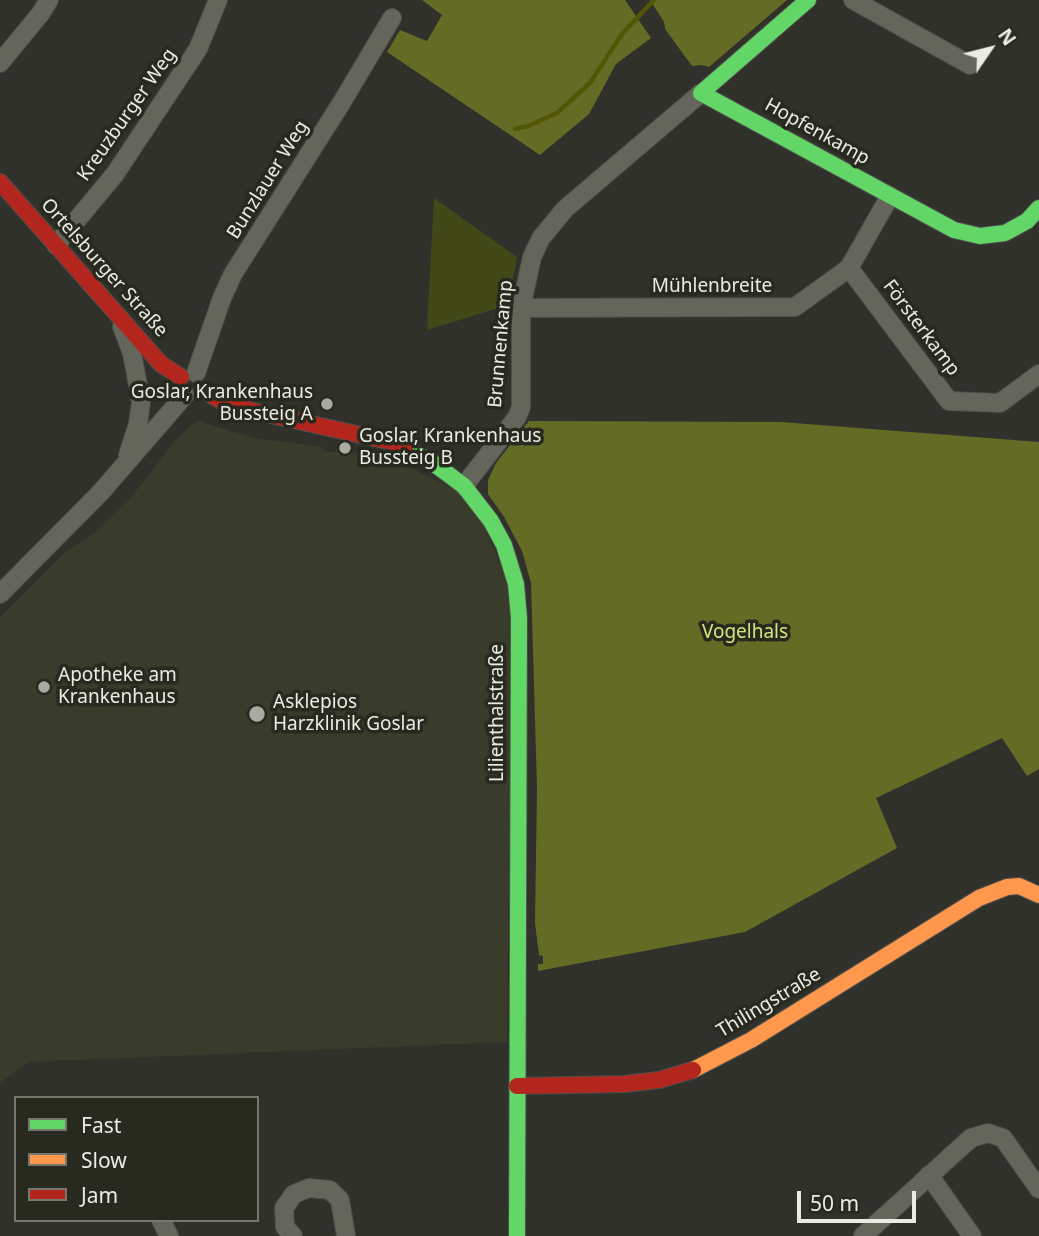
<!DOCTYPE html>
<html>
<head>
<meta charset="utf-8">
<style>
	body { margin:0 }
	#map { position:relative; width:1039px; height:1236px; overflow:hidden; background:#30312b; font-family:"Noto Sans",sans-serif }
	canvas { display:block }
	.legend { position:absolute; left:14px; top:1096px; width:245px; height:126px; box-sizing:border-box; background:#282a1f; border:2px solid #76786e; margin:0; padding:9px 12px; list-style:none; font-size:21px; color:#eaece4 }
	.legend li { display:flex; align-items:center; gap:14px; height:35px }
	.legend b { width:35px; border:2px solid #76786e }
	.north { position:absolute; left:955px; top:14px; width:70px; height:70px; -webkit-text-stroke:5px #282a1f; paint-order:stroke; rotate:55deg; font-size:19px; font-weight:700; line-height:28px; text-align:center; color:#eaece4 }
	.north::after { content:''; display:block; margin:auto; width:24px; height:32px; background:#eaece4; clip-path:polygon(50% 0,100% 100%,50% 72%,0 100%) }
	.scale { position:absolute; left:797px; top:1191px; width:119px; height:32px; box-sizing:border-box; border:4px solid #eaece4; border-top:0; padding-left:9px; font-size:21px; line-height:24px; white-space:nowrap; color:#eaece4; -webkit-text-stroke:5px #282a1f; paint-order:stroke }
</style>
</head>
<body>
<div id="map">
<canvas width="1039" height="1236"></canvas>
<ul class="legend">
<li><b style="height:9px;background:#63d668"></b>Fast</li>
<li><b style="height:9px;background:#ff974d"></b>Slow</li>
<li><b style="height:9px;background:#b3261e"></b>Jam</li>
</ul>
<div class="north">N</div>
<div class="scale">50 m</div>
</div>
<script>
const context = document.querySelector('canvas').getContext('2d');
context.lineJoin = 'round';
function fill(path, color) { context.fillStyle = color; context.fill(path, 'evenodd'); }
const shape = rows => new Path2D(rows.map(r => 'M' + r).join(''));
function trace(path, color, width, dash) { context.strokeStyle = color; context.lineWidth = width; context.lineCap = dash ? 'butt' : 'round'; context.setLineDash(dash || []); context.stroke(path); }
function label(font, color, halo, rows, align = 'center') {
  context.font = font + ' "Noto Sans",sans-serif'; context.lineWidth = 7; context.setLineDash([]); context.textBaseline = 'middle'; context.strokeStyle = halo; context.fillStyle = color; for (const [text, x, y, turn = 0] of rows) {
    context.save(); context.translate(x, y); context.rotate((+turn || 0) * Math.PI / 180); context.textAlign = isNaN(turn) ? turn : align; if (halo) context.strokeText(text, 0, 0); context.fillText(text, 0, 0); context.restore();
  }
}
fill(shape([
	[197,421,255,438,323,447,323,451,335,453,336,449,391,459,455,489,485,528,512,594,507,1042,28,1062,0,1083,0,617,63,554,94,533,128,501,178,437]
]), '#393b2b');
fill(shape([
	[434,198,517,257,508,305,427,330]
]), '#434819');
fill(shape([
	[422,0,625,0,651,38,616,64,589,114,540,155,387,52,400,30,427,41,442,15],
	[650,0,787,0,709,67,701,65,692,66,665,29,664,22],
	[529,421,781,422,1039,442,1039,769,1027,776,1002,738,876,798,897,848,745,932,538,971,538,964,543,964,543,956,539,955,535,923,537,788,531,583,522,551,504,517,488,494,488,480,496,463]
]), '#646b25');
trace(shape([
	[515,129,528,126,557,113,590,83,622,34,654,0]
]), '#525704', 4.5);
const street = shape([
	[853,0,970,65],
	[0,63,41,13,49,0],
	[56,245,115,174,198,49,218,0],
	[849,268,949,401,1000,403,1039,374],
	[521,308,795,307,849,268,890,196],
	[122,327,132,353,141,402,138,424,128,455],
	[196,373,222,298,233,274,342,102,392,18],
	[464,486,517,417,521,407,521,308,532,257,541,238,565,209,701,93],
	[0,594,101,492,185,395],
	[929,1175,972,1236],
	[161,1220,169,1236],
	[293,1236,285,1227,284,1208,294,1194,309,1188,330,1190,340,1200,346,1236],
	[863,1236,971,1138,988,1133,1003,1138,1039,1189]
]);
const fast = shape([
	[808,0,701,93,954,230,980,236,1005,233,1027,221,1039,208],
	[405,447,433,463,464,486,491,521,504,545,516,584,519,618,517,1236]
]);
const slow = shape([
	[693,1070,751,1040,979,898,1007,887,1019,886,1039,895]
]);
const jam = shape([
	[0,182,161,364,181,377],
	[202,390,222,401,253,411,397,443,405,447],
	[517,1086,624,1084,659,1080,693,1070]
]);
trace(street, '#4d4e49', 20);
trace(fast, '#4d4e49', 18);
trace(slow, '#4d4e49', 18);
trace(jam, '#4d4e49', 18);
trace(street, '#64665b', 18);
trace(fast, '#63d668', 16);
trace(slow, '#ff974d', 16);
trace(jam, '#b3261e', 16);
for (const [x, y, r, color] of [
	[327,404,7,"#a9aba3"],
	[345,448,7,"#a9aba3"],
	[44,687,7,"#a9aba3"],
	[257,714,9,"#a9aba3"]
]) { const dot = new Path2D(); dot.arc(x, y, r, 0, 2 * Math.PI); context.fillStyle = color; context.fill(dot); trace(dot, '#282a1f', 2.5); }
label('19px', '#eaece4', '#282a1f', [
	["Kreuzburger Weg",127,115,-55],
	["Hopfenkamp",817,132,29],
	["Bunzlauer Weg",268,180,-58],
	["Ortelsburger Straße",104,268,48],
	["Mühlenbreite",712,287],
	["Försterkamp",921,328,53],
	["Brunnenkamp",501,344,-85],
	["Lilienthalstraße",498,713,-90],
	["Thilingstraße",769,1003,-31]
]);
label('19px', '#eaece4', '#282a1f', [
	["Goslar, Krankenhaus",313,393,"right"],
	["Bussteig A",313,415,"right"],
	["Goslar, Krankenhaus",359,437],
	["Bussteig B",359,459],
	["Apotheke am",58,676],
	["Krankenhaus",58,698],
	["Asklepios",273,703],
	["Harzklinik Goslar",273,725]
], 'left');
label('19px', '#d8e479', '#282a1f', [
	["Vogelhals",745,633]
]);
</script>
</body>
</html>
